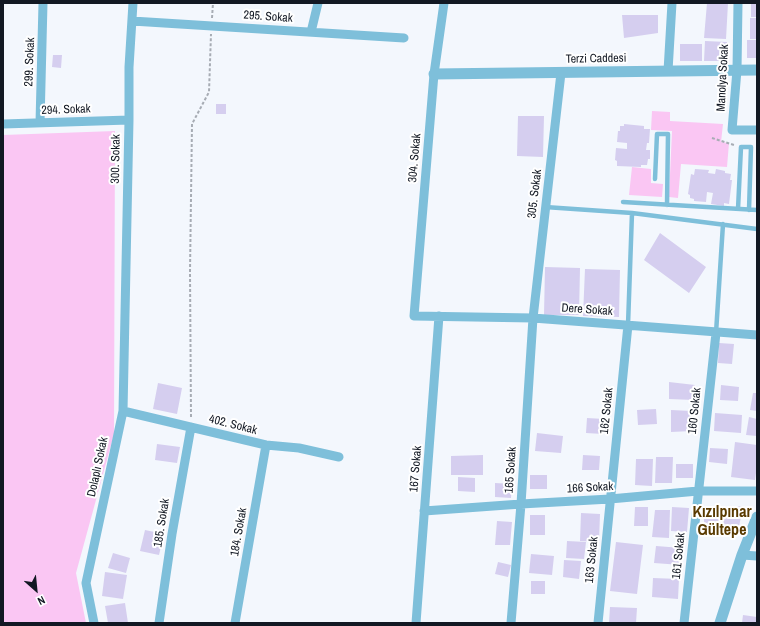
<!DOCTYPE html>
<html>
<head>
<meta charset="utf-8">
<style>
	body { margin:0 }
	#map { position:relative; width:760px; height:626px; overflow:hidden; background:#f3f7fd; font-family:"Archivo Narrow",sans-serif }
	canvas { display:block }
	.frame { position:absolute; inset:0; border:4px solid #121823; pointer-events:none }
	.north { position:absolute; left:16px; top:570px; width:40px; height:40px; -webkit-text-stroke:3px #fff; paint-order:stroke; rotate:153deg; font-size:11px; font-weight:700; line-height:16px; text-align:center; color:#121823 }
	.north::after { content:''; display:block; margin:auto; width:14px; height:18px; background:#121823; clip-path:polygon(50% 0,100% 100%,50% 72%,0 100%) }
</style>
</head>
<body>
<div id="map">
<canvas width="760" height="626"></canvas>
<div class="frame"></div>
<div class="north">N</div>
</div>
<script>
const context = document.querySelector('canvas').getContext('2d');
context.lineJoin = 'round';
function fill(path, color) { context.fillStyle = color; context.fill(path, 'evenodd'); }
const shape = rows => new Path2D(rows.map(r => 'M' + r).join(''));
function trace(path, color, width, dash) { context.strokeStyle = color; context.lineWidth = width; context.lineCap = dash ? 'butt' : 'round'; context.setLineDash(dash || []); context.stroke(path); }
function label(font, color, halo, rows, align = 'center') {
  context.font = font + ' "Archivo Narrow",sans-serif'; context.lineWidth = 4; context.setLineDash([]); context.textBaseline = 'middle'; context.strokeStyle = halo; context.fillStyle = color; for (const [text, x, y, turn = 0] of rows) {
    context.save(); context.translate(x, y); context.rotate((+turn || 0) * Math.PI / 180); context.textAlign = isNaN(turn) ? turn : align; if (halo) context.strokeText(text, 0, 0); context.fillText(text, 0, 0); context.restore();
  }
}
fill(shape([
	[652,111,670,112,670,121,723,124,721,142,729,143,727,167,681,164,678,198,669,197,672,131,651,130],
	[115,131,114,434,76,573,86,623,3,623,3,135],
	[632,167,651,169,651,183,663,184,662,197,629,195]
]), '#fac6f3');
fill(shape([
	[707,3,728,3,726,39,704,38],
	[751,3,757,3,757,17,751,17],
	[622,15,658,15,658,33,624,38],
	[750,18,757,18,757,39,750,39],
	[747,40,757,40,757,58,747,58],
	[705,41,727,42,727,61,704,61],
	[680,44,702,44,702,61,680,61],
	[53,55,62,55,61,68,52,67],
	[216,104,226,104,226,114,216,114],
	[518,116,544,116,543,157,517,156],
	[624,124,644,126,644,129,650,129,649,143,647,143,646,150,650,150,650,159,648,159,647,165,641,165,641,167,617,166,617,161,615,160,616,148,627,149,627,143,617,142,618,131,620,131,620,126,624,126],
	[695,169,709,170,708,173,715,174,716,169,725,171,725,173,731,174,730,180,732,180,729,204,724,203,724,206,711,204,713,193,707,192,706,202,694,201,694,199,690,198,690,195,688,194,691,174,694,175],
	[660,233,706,267,689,293,644,260],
	[545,267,580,268,579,315,544,315],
	[585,269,620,270,619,317,583,316],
	[719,343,734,344,732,364,718,363],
	[669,382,695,385,694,400,669,399],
	[158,383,182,388,177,414,153,409],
	[721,385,739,387,738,401,720,400],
	[753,393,757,393,757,411,750,410],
	[656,409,657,424,638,425,637,410],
	[671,410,692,411,692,431,671,432],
	[715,413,742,415,741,433,714,431],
	[749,417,757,419,757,436,746,435],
	[587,418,604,419,603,434,586,433],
	[537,433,563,436,561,453,535,451],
	[735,442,757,445,757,466,755,480,731,477],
	[157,444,180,447,177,463,155,460],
	[710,448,728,449,727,464,709,462],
	[483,455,483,475,451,475,451,456],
	[583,455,600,456,599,470,582,470],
	[656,457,673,457,672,483,655,483],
	[636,459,653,459,652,486,635,485],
	[676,464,693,464,693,478,676,478],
	[530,475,547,475,547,489,530,489],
	[458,477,475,478,475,492,458,491],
	[495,483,512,484,511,498,495,497],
	[743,506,739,527,705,531,703,510],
	[635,507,648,507,648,526,634,526],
	[672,507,689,508,687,532,671,531],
	[655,510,670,510,669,538,652,537],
	[581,513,600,514,599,542,580,541],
	[530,515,545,515,545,535,530,535],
	[497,521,512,522,510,545,495,545],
	[145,530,164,534,159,555,140,551],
	[567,541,586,542,584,559,566,558],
	[616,542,643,545,637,594,610,591],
	[656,546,682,548,681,565,654,563],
	[113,553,130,558,126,573,108,568],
	[531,554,554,556,552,575,529,573],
	[564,560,581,561,579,579,563,577],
	[498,562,511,565,508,577,495,574],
	[105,572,127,575,123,599,102,596],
	[653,578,679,579,678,599,652,597],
	[531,581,545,581,545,594,531,594],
	[125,603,128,623,108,623,105,606],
	[610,607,637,608,636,623,609,623],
	[743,615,757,617,757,623,742,623]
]), '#d5ceef');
trace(shape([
	[212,18,213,3],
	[712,138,734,145],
	[191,417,190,272,192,124,209,92,211,34]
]), '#a7acb4', 2, [3, 2]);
trace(shape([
	[655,179,657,134,668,134,667,205],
	[623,202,757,210],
	[545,207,632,213,757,229],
	[738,209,741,147,751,147,749,210],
	[628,325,632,213],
	[716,333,723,224]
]), '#7ebfda', 4.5);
trace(shape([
	[444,3,434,74,414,316,533,318,757,335],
	[738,3,737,70,732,130,757,130],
	[132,21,404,38],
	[311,32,318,3],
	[668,71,672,3],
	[40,123,43,3],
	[3,124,129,120],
	[123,411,266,445,299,448,339,457],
	[424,511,521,504,610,499,698,491,757,491],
	[742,555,757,556],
	[94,623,86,583,123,411,129,120,129,67,133,3],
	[159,623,172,534,191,427],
	[235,623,266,445],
	[416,623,439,316],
	[511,623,521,504,533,318,561,73],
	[598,623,628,325],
	[684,623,716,333]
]), '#7ebfda', 9);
trace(shape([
	[434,74,757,70],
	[720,623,742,555,757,517]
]), '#7ebfda', 11);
label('12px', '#121823', '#fff', [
	["295. Sokak",268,17,4],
	["Terzi Caddesi",596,59,-1],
	["299. Sokak",30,62,-88],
	["Manolya Sokak",723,78,-87],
	["294. Sokak",66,110,-2],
	["304. Sokak",415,158,-85],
	["300. Sokak",116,159,-89],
	["305. Sokak",535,194,-83],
	["Dere Sokak",587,310,4],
	["162 Sokak",607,411,-84],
	["160 Sokak",695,411,-84],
	["402. Sokak",233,425,14],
	["Dolaplı Sokak",98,467,-78],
	["167 Sokak",416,469,-85],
	["165 Sokak",511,470,-86],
	["166 Sokak",590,488,-3],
	["185. Sokak",162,523,-81],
	["184. Sokak",239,532,-80],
	["161 Sokak",679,556,-84],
	["163 Sokak",592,560,-84]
]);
label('bold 16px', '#593a00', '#fff', [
	["Kızılpınar",722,513],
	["Gültepe",722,531]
]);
</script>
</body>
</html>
